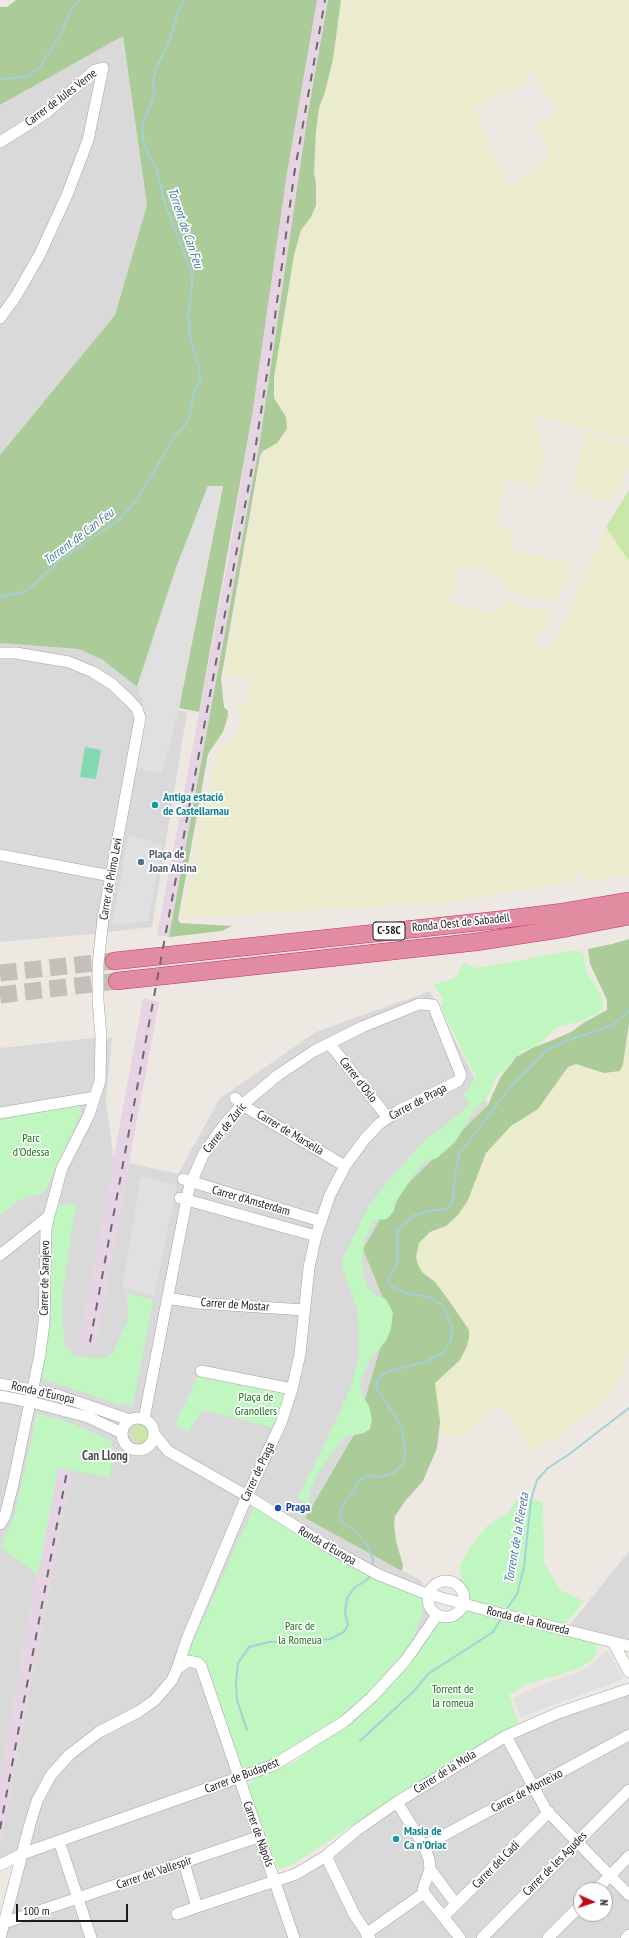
<!DOCTYPE html>
<html>
<head>
<meta charset="utf-8">
<style>
	body { margin:0 }
	#map { position:relative; width:629px; height:1938px; overflow:hidden; background:#ede9e2; font-family:"PT Sans Narrow",sans-serif }
	canvas { display:block }
	.north { position:absolute; left:573px; top:1882px; width:40px; height:40px; box-sizing:border-box; background:#fff; border:1px solid #a4a4a4; border-radius:50%; rotate:93deg; font-size:11px; font-weight:700; line-height:16px; text-align:center; color:#1c1c1c }
	.north::after { content:''; display:block; margin:auto; width:14px; height:18px; background:#bf0916; clip-path:polygon(50% 0,100% 100%,50% 72%,0 100%) }
	.scale { position:absolute; left:16px; top:1904px; width:112px; height:18px; box-sizing:border-box; border:2px solid #1c1c1c; border-top:0; padding-left:5px; font-size:12px; line-height:14px; white-space:nowrap; color:#1c1c1c; -webkit-text-stroke:3px #fff; paint-order:stroke }
</style>
</head>
<body>
<div id="map">
<canvas width="629" height="1938"></canvas>
<div class="north">N</div>
<div class="scale">100 m</div>
</div>
<script>
const context = document.querySelector('canvas').getContext('2d');
context.lineJoin = 'round';
function fill(path, color) { context.fillStyle = color; context.fill(path, 'evenodd'); }
const shape = rows => new Path2D(rows.map(r => 'M' + r).join(''));
function trace(path, color, width, dash) { context.strokeStyle = color; context.lineWidth = width; context.lineCap = dash ? 'butt' : 'round'; context.setLineDash(dash || []); context.stroke(path); }
function label(font, color, halo, rows, align = 'center') {
  context.font = font + ' "PT Sans Narrow",sans-serif'; context.lineWidth = 3.5; context.setLineDash([]); context.textBaseline = 'middle'; context.strokeStyle = halo; context.fillStyle = color; for (const [text, x, y, turn = 0] of rows) {
    context.save(); context.translate(x, y); context.rotate((+turn || 0) * Math.PI / 180); context.textAlign = isNaN(turn) ? turn : align; if (halo) context.strokeText(text, 0, 0); context.fillText(text, 0, 0); context.restore();
  }
}
fill(shape([
	[123,36,147,205,115,315,0,455,0,105],
	[0,643,79,649,103,660,137,687,144,703,187,712,152,927,92,934,0,942],
	[430,991,488,1105,392,1199,391,1315,355,1433,305,1518,422,1581,429,1619,406,1660,239,1779,280,1878,397,1802,506,1736,629,1690,629,1938,0,1938,22,1855,0,1865,0,1846,71,1472,58,1469,25,1640,0,1782,0,1048,101,1037,112,1038,106,1101,114,1160,80,1342,95,1345,129,1163,178,1174,220,1098,316,1032],
	[581,1890,605,1890,605,1914,581,1914],
	[629,1551,629,1649,565,1631]
]), '#dad9d9');
fill(shape([
	[317,0,328,0,308,113,259,447,169,937,157,935,228,560,252,416,287,173],
	[143,998,159,1002,95,1345,80,1342],
	[58,1468,71,1472,0,1846,0,1782,25,1640]
]), '#e6d4e4');
fill(shape([
	[340,0,629,0,629,440,535,416,545,460,538,488,506,478,496,524,514,530,509,548,573,564,555,602,507,592,505,581,485,569,461,568,450,602,495,615,506,600,552,614,534,646,551,650,606,527,629,561,629,876,587,881,583,869,571,882,443,903,181,918,216,754,244,723,237,709,249,699,249,678,224,675,261,462,280,424,271,391,315,105],
	[530,69,558,109,536,125,550,157,509,188,474,108,529,82,524,74],
	[586,432,629,446,629,468,611,503,571,490],
	[629,1023,629,1355,622,1373,609,1398,599,1409,578,1421,557,1437,530,1452,507,1410,500,1406,492,1409,477,1424,458,1437,451,1438,440,1430,435,1383,460,1360,467,1346,464,1324,440,1289,429,1277,422,1272,418,1265,416,1257,419,1243,430,1232,446,1226,458,1215,468,1200,486,1153,511,1126,538,1109,568,1067,576,1064,604,1073,620,1071,623,1064]
]), '#ebebce');
fill(shape([
	[629,490,629,561,606,527],
	'131 1434a9 9 0 1 1 18 0a9 9 0 1 1-18 0Z'
]), '#cbe6a9');
fill(shape([
	[16,0,317,0,287,173,252,416,199,712,179,708,223,486,208,486,176,568,137,687,103,660,79,649,0,643,0,455,115,315,147,205,123,36,0,105,0,7,7,7],
	[328,0,341,0,333,59,325,92,319,108,316,131,314,172,316,183,316,205,311,217,301,230,294,255,274,377,274,398,286,417,287,429,277,443,263,451,260,456,221,679,224,707,228,711,228,716,223,732,208,754,178,919,180,923,232,926,222,931,169,937,259,447,308,113],
	[629,939,629,1023,623,1064,620,1071,604,1073,576,1064,568,1067,538,1109,511,1126,486,1153,468,1200,458,1215,446,1226,430,1232,419,1243,416,1257,418,1265,422,1272,435,1282,450,1302,469,1330,469,1337,467,1346,460,1360,435,1383,440,1422,437,1448,423,1481,406,1500,395,1516,394,1524,396,1541,403,1565,402,1571,305,1518,355,1433,390,1315,363,1249,392,1199,488,1105,500,1078,516,1057,532,1048,548,1042,571,1032,585,1022,607,1010,607,1000,590,964,588,949,612,944]
]), '#abcb98');
fill(shape([
	[571,951,580,951,584,955,586,971,601,995,603,1009,585,1020,557,1027,537,1046,523,1050,509,1063,506,1070,498,1075,487,1097,474,1111,455,1142,437,1158,425,1162,413,1176,396,1202,394,1211,387,1219,375,1220,365,1238,362,1258,363,1275,368,1288,377,1296,386,1299,393,1313,391,1329,386,1341,371,1358,360,1381,361,1393,369,1406,372,1419,370,1429,364,1433,344,1437,317,1475,309,1493,309,1505,298,1498,340,1412,352,1383,358,1362,359,1346,357,1308,343,1270,343,1258,370,1204,386,1183,424,1141,466,1109,469,1104,464,1095,465,1091,470,1088,471,1082,477,1079,444,1014,441,1006,443,1003,442,997,434,986,435,984,452,979,458,975,463,963,477,968],
	[74,1106,80,1107,81,1113,44,1193,34,1195,18,1201,0,1215,0,1120],
	[58,1204,76,1205,63,1288,62,1314,65,1345,71,1354,78,1357,106,1358,113,1352,128,1320,127,1293,153,1300,133,1406,118,1404,46,1380,42,1376,51,1322,51,1246,53,1224],
	[198,1376,285,1394,274,1428,203,1410,188,1432,175,1424],
	[37,1413,68,1422,110,1440,115,1453,109,1477,58,1468,38,1575,1,1548,15,1514],
	[520,1495,543,1503,544,1562,560,1590,584,1601,565,1625,561,1634,598,1644,594,1659,575,1670,527,1684,509,1695,518,1723,427,1777,290,1866,278,1869,246,1787,263,1770,239,1779,198,1663,184,1662,253,1509,247,1496,428,1597,406,1660,345,1721,266,1769,293,1763,361,1713,409,1663,439,1619,453,1621,464,1611,467,1596,461,1582,460,1565,471,1546,487,1526,509,1512]
]), '#c0f6c0');
fill(shape([
	[85,747,101,750,96,779,80,777]
]), '#83d9b2');
fill(shape([
	[208,486,223,486,179,708,162,774,137,768,144,727,143,703,137,687,176,568],
	[129,834,162,845,148,921,112,925],
	[141,1177,177,1185,154,1296,122,1288],
	[606,1650,612,1657,623,1679,521,1717,513,1699,526,1691,581,1671,595,1662]
]), '#e0e0e0');
trace(shape([
	[0,80,28,76,39,68,61,34,73,6,79,0],
	[0,597,23,592,31,587,62,559,120,519,136,501,176,434,182,429,189,419,194,393,200,381,199,367,190,338,188,314,192,288,192,274,165,204,156,168,148,154,143,139,142,125,154,96,153,81,156,69,170,39,178,12,184,0],
	[373,1567,373,1559,367,1545,356,1531,340,1521,341,1510,345,1502,352,1494,359,1480,367,1476,381,1477,394,1473,403,1464,405,1450,403,1432,395,1416,376,1387,378,1379,386,1372,425,1362,443,1353,451,1340,452,1326,442,1305,430,1297,409,1294,392,1287,388,1281,397,1264,397,1231,413,1216,428,1211,447,1209,453,1202,455,1175,459,1154,510,1088,547,1050,564,1042,613,1025,629,1011],
	[506,1610,517,1594,524,1567,531,1500,537,1480,548,1468,568,1455,629,1408],
	[247,1730,237,1700,236,1683,238,1663,249,1647,269,1642,330,1639,344,1632,348,1625,345,1613,347,1598,354,1588,367,1580,371,1574],
	[360,1741,414,1691,428,1674,493,1632,502,1617]
]), '#a4d1d9', 2);
trace(shape([
	[0,973,114,961],
	[0,995,117,981]
]), '#c3c0ba', 17, [17, 8]);
const minor = shape([
	[0,142,46,113,95,70,103,68],
	[0,318,16,296,40,254,67,195,88,140,103,68],
	[0,653,16,653,69,662,93,672,112,684,131,702,137,709,140,718,103,919,98,964,98,1000,101,1037,100,1081,89,1115,62,1168,49,1216,46,1229,44,1323,40,1354,13,1484,5,1516,0,1524],
	[0,855,111,876],
	[329,1043,388,1118],
	[235,1098,242,1105,345,1166],
	[0,1113,95,1097],
	[183,1179,320,1221],
	[180,1198,316,1236],
	[0,1255,49,1216],
	[167,1298,198,1303,304,1310],
	[201,1371,292,1389],
	[0,1384,57,1395,130,1420],
	[0,1396,31,1402,88,1417,122,1433],
	'122 1434a16 16 0 1 1 32 0a16 16 0 1 1-32 0Z',
	[155,1435,168,1451,247,1496,330,1548,377,1574,424,1593,486,1610,629,1646],
	'428 1599a18 18 0 1 1 36 0a18 18 0 1 1-36 0Z',
	[613,1642,629,1672],
	[177,1669,188,1661,198,1663,201,1666,294,1938],
	[506,1736,546,1810,629,1895],
	[397,1802,424,1846,429,1859,430,1869,423,1889,424,1893],
	[59,1841,91,1938],
	[424,1846,629,1735],
	[326,1856,354,1914,370,1938],
	[0,1865,22,1854,274,1765,345,1721,372,1697,406,1660,437,1615],
	[430,1869,456,1904],
	[596,1890,629,1856],
	[424,1893,460,1938],
	[197,1907,296,1874,326,1856,357,1830,397,1802,506,1736,558,1713,629,1689],
	[177,1914,197,1907,184,1863],
	[443,1917,549,1812],
	[4,1923,258,1837],
	[366,1934,424,1893],
	[0,1938,30,1824,37,1801,51,1775,69,1755,99,1732,138,1712,155,1700,172,1680,177,1669,187,1639,247,1496,281,1423,292,1389,300,1354,309,1267,316,1236,330,1195,345,1166,364,1140,379,1124,398,1111,458,1081,461,1075,433,1005,419,1004,362,1027,314,1051,278,1075,242,1105,224,1125,203,1155,189,1188,144,1419],
	[482,1938,629,1790],
	[548,1938,581,1905],
	[626,1938,629,1935]
]);
const highway = shape([
	[114,961,498,920,563,912,629,901],
	[117,981,476,942,567,928,629,916]
]);
trace(minor, '#a3a3a3', 12);
trace(highway, '#cf2b6f', 18);
trace(minor, '#fff', 11);
trace(highway, '#e28ca2', 17);
trace(shape([
	[90,1342,254,457,270,354,294,175,325,0],
	[0,1829,67,1471]
]), '#6a6a6a', 2, [8, 8]);
for (const [x, y, r, color] of [
	[155,805,4,"#0f9aa8"],
	[141,862,4,"#5c6f8a"],
	[278,1508,4,"#1a4fb4"],
	[396,1839,4,"#0f9aa8"]
]) { const dot = new Path2D(); dot.arc(x, y, r, 0, 2 * Math.PI); context.fillStyle = color; context.fill(dot); trace(dot, '#fff', 1.5); }
for (const [x, y, w] of [
	[389,931,32]
]) { const box = new Path2D(); box.roundRect(x - w / 2, y - 9, w, 18, 3); context.fillStyle = '#fff'; context.fill(box); trace(box, '#1c1c1c', 1); }
label('bold 11px', '#1c1c1c', null, [
	["C-58C",389,931]
]);
label('12px', '#1c1c1c', '#fff', [
	["Carrer de Jules Verne",61,98,-37],
	["Carrer de Primo Levi",111,879,-80],
	["Ronda Oest de Sabadell",461,923,-6],
	["Carrer d'Oslo",358,1080,52],
	["Carrer de Praga",418,1102,-28],
	["Carrer de Zuric",225,1128,-51],
	["Carrer de Marsella",290,1133,31],
	["Carrer d'Amsterdam",251,1201,16],
	["Carrer de Sarajevo",45,1278,-89],
	["Carrer de Mostar",235,1305,4],
	["Ronda d'Europa",43,1393,13],
	["Carrer de Praga",258,1472,-65],
	["Ronda d'Europa",327,1546,30],
	["Ronda de la Roureda",528,1621,14],
	["Carrer de la Mola",445,1772,-32],
	["Carrer de Budapest",242,1776,-21],
	["Carrer de Monteixo",527,1791,-28],
	["Carrer de Nàpols",258,1834,70],
	["Carrer de les Agudes",555,1864,-45],
	["Carrer del Cadí",496,1865,-45],
	["Carrer del Vallespir",154,1873,-19]
]);
label('bold 12px', '#0d838f', '#fff', [
	["Antiga estació",163,798],
	["de Castellarnau",163,812],
	["Masia de",404,1832],
	["Ca n'Oriac",404,1846]
], 'left');
label('bold 12px', '#4e5e75', '#fff', [
	["Plaça de",149,855],
	["Joan Alsina",149,869]
], 'left');
label('12px', '#107411', '#fff', [
	["Parc",31,1139],
	["d'Odessa",31,1153],
	["Plaça de",256,1398],
	["Granollers",256,1412],
	["Parc de",300,1627],
	["la Romeua",300,1641],
	["Torrent de",453,1690],
	["la romeua",453,1704]
]);
label('bold 12px', '#164399', '#fff', [
	["Praga",286,1508]
], 'left');
label('italic 13px', '#4a7aa0', '#fff', [
	["Torrent de Can Feu",185,228,71],
	["Torrent de Can Feu",79,537,-37],
	["Torrent de la Riereta",517,1538,-80]
]);
label('bold 13px', '#4f4f4f', '#fff', [
	["Can Llong",105,1456]
]);
</script>
</body>
</html>
